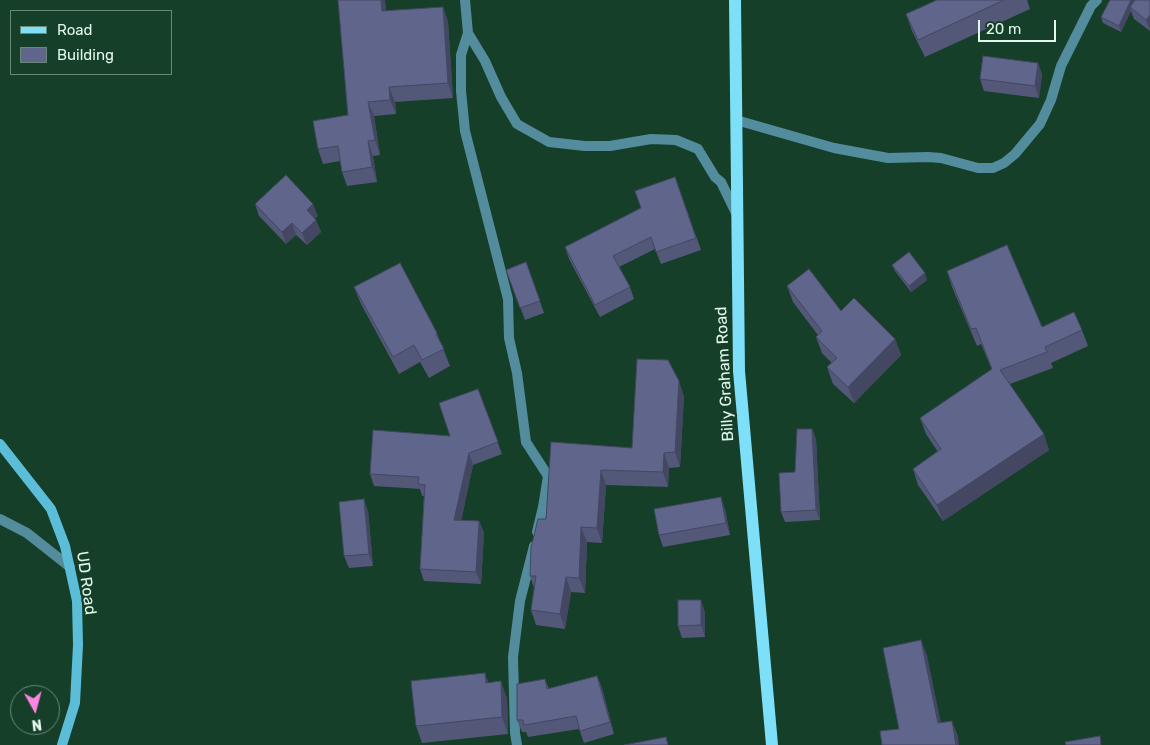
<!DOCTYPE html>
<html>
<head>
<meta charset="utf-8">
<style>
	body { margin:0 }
	#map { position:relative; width:1150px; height:745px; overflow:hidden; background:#163f29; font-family:Rubik,sans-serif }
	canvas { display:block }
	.legend { position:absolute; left:10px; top:10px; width:162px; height:65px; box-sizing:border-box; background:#163f29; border:1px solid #678976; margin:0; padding:6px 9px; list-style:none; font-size:15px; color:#e1f7e9 }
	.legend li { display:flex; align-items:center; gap:10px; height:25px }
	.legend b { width:25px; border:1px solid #678976 }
	.north { position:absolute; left:10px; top:685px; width:50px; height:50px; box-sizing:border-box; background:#163f29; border:1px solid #678976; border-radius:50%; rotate:173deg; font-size:14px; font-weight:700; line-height:20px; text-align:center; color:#e1f7e9 }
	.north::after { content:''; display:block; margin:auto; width:18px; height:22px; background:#fe85e0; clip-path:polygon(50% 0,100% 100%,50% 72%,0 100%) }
	.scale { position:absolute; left:978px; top:20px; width:78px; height:22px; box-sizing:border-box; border:2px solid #e1f7e9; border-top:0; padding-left:6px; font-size:15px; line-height:18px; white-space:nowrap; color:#e1f7e9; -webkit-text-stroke:4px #163f29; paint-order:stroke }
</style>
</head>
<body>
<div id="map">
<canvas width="1150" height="745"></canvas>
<ul class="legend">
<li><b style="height:6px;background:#7edff9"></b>Road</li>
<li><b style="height:14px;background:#60658c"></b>Building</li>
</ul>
<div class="north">N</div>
<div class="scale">20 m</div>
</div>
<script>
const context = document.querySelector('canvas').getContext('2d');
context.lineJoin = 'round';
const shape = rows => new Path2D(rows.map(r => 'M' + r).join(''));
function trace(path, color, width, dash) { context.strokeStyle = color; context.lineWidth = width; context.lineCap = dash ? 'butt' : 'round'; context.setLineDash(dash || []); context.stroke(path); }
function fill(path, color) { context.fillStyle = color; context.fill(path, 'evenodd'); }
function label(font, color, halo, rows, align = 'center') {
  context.font = font + ' Rubik,sans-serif'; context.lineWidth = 4.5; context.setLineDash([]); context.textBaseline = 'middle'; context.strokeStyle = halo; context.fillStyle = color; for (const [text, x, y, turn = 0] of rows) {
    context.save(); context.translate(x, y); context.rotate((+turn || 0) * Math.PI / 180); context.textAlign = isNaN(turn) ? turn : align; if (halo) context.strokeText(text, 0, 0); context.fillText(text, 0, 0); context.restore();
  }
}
trace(shape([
	[465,0,468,33,461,55,461,91,465,131,508,299,509,338,517,373,526,442,548,476,543,507,537,532],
	[468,33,485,61,501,97,517,124,549,142,585,146,610,146,651,139,676,140,698,149,715,177,721,182,737,215],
	[736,120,834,148,888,158,928,157,941,158,978,168,993,168,1004,163,1015,154,1040,124,1051,100,1061,66,1091,6,1097,0],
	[0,519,27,533,70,567],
	[517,745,515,733,513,657,520,601,534,546]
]), '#528c9d', 10);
trace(shape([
	[0,444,51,509,65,546,77,601,78,645,75,703,62,745]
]), '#5bbdd7', 10);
trace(shape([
	[735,0,739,371,772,745]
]), '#7edff9', 12);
fill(shape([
	[338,0,385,0,386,11,443,7,448,22,453,98,395,102,396,114,374,116,380,155,373,156,377,182,347,186,342,172,340,161,323,164,318,149,348,115],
	[937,0,1027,0,1030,9,925,57,912,31,906,14],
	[1150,0,1150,31,1134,19,1131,11,1121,32,1103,23,1101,17],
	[1038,63,1042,75,1039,98,984,91,980,79],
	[675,177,701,250,661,264,655,249,619,267,630,287,634,299,600,317,569,259,565,247,641,208],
	[255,204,318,216,315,218,321,232,307,245,296,235,286,244,259,216],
	[526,262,544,313,525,320,506,270],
	[892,265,927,280,911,292,895,271],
	[947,271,1042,327,1082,330,1088,346,1051,363,1053,368,1010,384,1049,450,943,521,918,485,913,469,938,452,926,434,920,418,992,370,981,344,977,346,952,287],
	[787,286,841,311,895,339,901,355,854,403,833,384,827,367,832,363,822,353,816,337,818,335,793,302],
	[354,287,437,333,450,366,429,378,420,362,399,374,361,304],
	[478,389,502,454,473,465,461,520,479,521,484,533,481,584,424,581,420,569,424,496,422,496,420,489,374,486,370,474,450,436],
	[684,396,680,467,669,468,668,487,606,485,602,543,587,542,585,593,571,592,565,629,536,625,531,610,534,588,530,576,546,519,551,442,632,448],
	[812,429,816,439,820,520,785,522,781,512],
	[725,509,730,535,663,547,659,535],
	[368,511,373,566,349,568,344,556],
	[705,612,705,637,682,638,678,626],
	[597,676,602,688,614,734,584,743,579,729,528,737,526,732,522,732,517,720,545,679,549,689],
	[489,683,507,698,508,734,422,743,416,726]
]), '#535778');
fill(shape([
	[381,0,385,0,385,1,388,26,382,11],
	[1131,0,1137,0,1130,7,1131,11,1121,32,1119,26],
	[443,7,448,22,453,98,448,83],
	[1150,15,1150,30,1146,20],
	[1038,63,1042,75,1039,98,1035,86],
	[389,87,395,102,396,114,390,100],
	[368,102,374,116,380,155,375,140],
	[368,141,373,156,377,182,372,167],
	[313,204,318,216,311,222,307,210],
	[316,220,321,232,307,245,302,233],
	[292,223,296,235,286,244,282,232],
	[925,273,927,280,911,292,909,286],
	[895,339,901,355,854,403,848,387],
	[679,381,684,396,680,467,675,452],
	[812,429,816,439,820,520,816,510],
	[1044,434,1049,450,943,521,937,505],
	[469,453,473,465,459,532,454,520],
	[664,453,669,468,668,487,663,472],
	[601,470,606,485,602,543,597,528],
	[721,497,725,509,730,535,726,523],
	[364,499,368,511,373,566,369,554],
	[479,521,484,533,481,584,476,572],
	[581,527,587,542,585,593,579,578],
	[566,577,571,592,565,629,560,614],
	[701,600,705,612,705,637,701,625],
	[921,640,927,655,944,738,938,723],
	[485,673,491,690,486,683],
	[597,676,602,688,614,734,610,722],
	[501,681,507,698,508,734,502,717],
	[952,721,958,736,959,745,956,745]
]), '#434762');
const building = shape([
	[338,0,381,0,382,11,443,7,448,83,389,87,390,100,368,102,375,140,368,141,372,167,342,172,338,146,318,149,313,121,348,115,338,0],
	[937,0,1004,0,918,40,906,14,937,0],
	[1110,0,1131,0,1119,26,1101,17,1110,0],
	[1135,0,1150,0,1150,15,1146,20,1130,7,1135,0],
	[983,56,1038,63,1035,86,980,79,983,56],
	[286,175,313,204,307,210,316,220,302,233,292,223,282,232,255,204,286,175],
	[675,177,696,238,656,252,651,237,613,256,630,287,595,305,565,247,641,208,635,191,675,177],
	[1007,245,1042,327,1074,312,1082,330,1045,347,1047,352,1000,370,1044,434,937,505,913,469,941,449,920,418,992,369,976,328,971,329,947,271,1007,245],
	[909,252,925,273,909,286,892,265,909,252],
	[526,262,540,301,520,308,506,270,526,262],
	[400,263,437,333,436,334,444,349,422,360,414,345,393,357,354,287,400,263],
	[809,269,841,311,854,298,895,339,848,387,827,367,837,358,816,337,822,331,787,286,809,269],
	[637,359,668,360,679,381,675,452,664,453,663,472,601,470,597,528,581,527,579,578,566,577,560,614,531,610,536,576,530,576,531,548,538,519,546,519,551,442,632,448,637,359],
	[478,389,498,442,469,453,454,520,479,521,476,572,420,569,425,485,418,484,419,477,370,474,373,430,450,436,439,403,478,389],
	[797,429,812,429,816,510,781,512,779,473,795,472,797,429],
	[721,497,726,523,659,535,654,509,721,497],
	[364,499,369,554,344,556,339,502,364,499],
	[678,600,701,600,701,625,678,626,678,600],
	[921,640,938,723,952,721,956,745,882,745,880,731,899,729,883,648,921,640],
	[485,673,486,683,501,681,502,717,416,726,411,681,485,673],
	[597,676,610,722,580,731,576,716,524,725,523,720,517,720,517,684,545,679,547,689,597,676],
	[1100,736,1101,745,1066,745,1065,742,1100,736],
	[666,737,668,745,624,745,666,737]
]);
fill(building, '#60658c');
trace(building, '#434762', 1);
label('16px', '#e1f7e9', '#163f29', [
	["Billy Graham Road",725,374,-93],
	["UD Road",86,583,82]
]);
</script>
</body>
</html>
